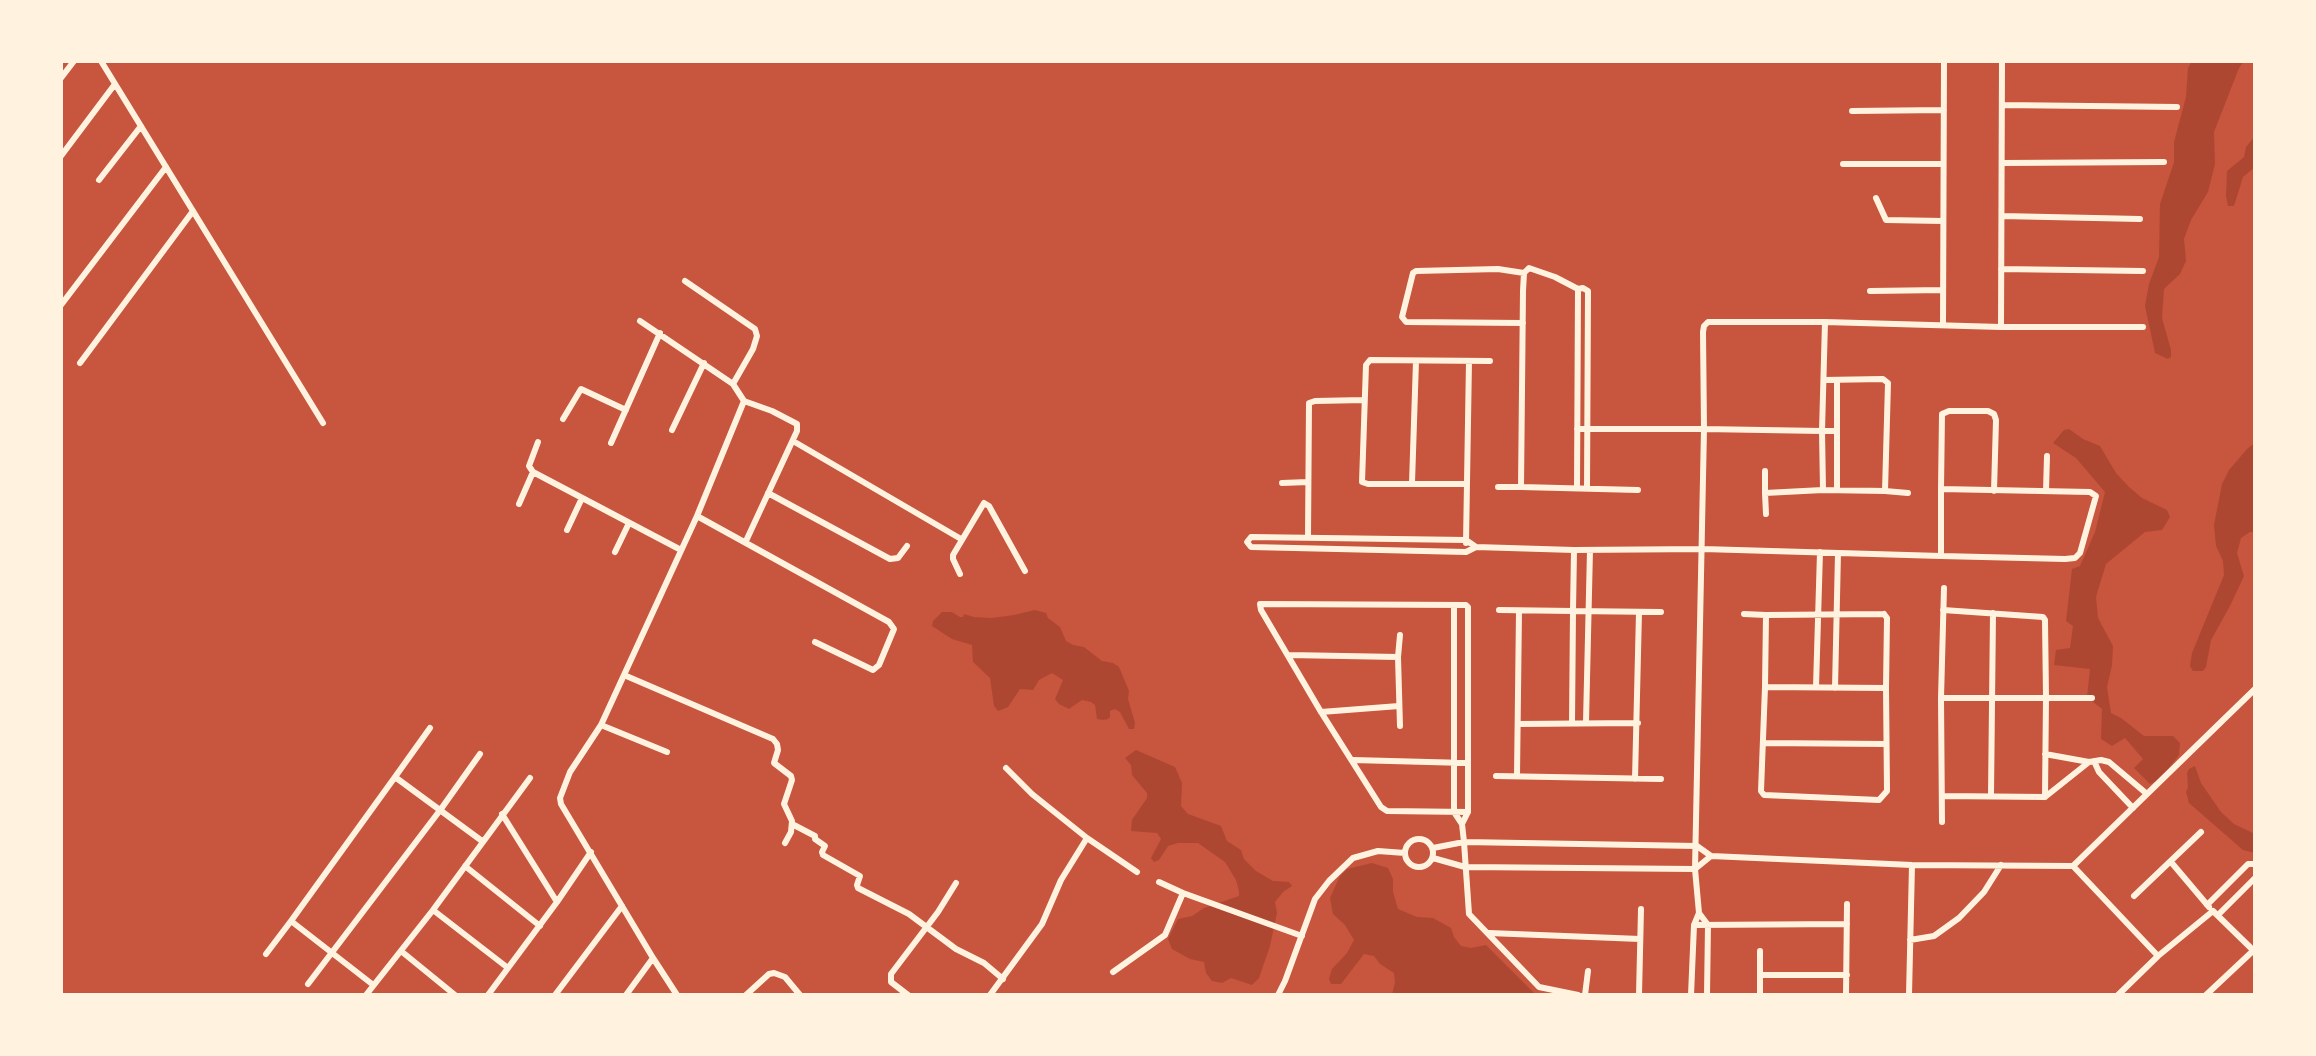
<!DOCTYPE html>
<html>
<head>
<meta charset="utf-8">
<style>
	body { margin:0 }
	#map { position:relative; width:2316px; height:1056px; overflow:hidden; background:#c8553d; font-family:Inter,sans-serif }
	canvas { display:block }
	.frame { position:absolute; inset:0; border:63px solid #fff3e0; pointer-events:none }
</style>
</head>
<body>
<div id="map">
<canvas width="2316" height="1056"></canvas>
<div class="frame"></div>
</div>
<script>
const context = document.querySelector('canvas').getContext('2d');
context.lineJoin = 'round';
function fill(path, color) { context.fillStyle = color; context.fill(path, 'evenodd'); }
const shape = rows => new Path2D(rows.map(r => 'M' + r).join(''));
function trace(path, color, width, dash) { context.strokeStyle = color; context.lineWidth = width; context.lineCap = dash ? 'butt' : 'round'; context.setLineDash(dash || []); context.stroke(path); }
fill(shape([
	[2192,61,2244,61,2239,68,2214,132,2215,164,2208,192,2191,220,2184,239,2186,261,2180,274,2164,289,2162,318,2171,350,2171,357,2168,359,2155,353,2145,306,2149,284,2159,257,2160,204,2174,162,2174,142,2186,97,2188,68],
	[2255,136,2255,167,2243,177,2234,206,2228,206,2226,196,2227,171,2244,157,2246,147],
	[2069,429,2083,439,2100,446,2116,473,2129,487,2142,498,2167,510,2170,517,2162,530,2145,532,2106,564,2096,597,2098,618,2113,646,2112,665,2107,687,2111,713,2121,718,2144,736,2173,736,2180,743,2179,755,2160,780,2150,784,2134,768,2143,759,2125,738,2112,746,2101,739,2102,709,2087,697,2090,669,2054,665,2056,650,2070,648,2073,626,2066,621,2072,569,2080,566,2095,532,2105,492,2076,458,2053,443,2064,430],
	[2255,443,2255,532,2250,532,2241,538,2237,553,2244,576,2230,606,2211,640,2206,667,2203,671,2193,671,2190,666,2192,653,2224,575,2223,561,2216,546,2214,525,2222,484,2229,470,2247,449],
	[1035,610,1046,613,1048,618,1060,627,1066,641,1073,645,1084,647,1102,661,1113,663,1119,667,1129,691,1128,699,1135,723,1134,729,1129,729,1120,712,1115,709,1110,711,1110,717,1108,719,1103,720,1097,719,1095,705,1091,702,1082,700,1069,709,1059,704,1055,699,1063,680,1052,673,1039,680,1033,690,1020,689,1008,707,998,711,994,706,990,678,973,662,972,645,952,639,932,626,933,621,942,612,952,612,960,617,963,617,964,614,974,617,992,618,1014,615],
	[1136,750,1175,767,1182,783,1181,806,1188,814,1221,826,1227,841,1241,850,1244,859,1256,871,1273,881,1289,882,1292,886,1283,892,1275,902,1277,913,1270,946,1259,978,1252,985,1231,978,1222,983,1212,981,1206,973,1204,962,1190,959,1172,949,1168,939,1178,919,1192,916,1204,908,1239,896,1239,891,1236,880,1225,862,1198,843,1178,843,1168,846,1159,860,1154,862,1151,858,1161,839,1157,833,1131,831,1132,820,1147,798,1147,793,1132,775,1131,765,1125,758],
	[2195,766,2201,783,2221,812,2234,824,2255,834,2255,853,2243,850,2189,803,2186,792,2188,787,2187,773,2189,769],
	[1372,863,1388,868,1393,879,1393,892,1398,909,1417,917,1433,918,1451,928,1454,937,1461,946,1471,948,1486,945,1536,995,1392,995,1395,982,1394,973,1380,964,1374,956,1364,954,1341,984,1331,984,1329,979,1332,969,1347,953,1354,940,1345,925,1333,914,1330,898,1340,876,1347,869]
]), '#ae4732');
trace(shape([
	[101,61,323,423],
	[61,78,74,61],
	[2002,105,2177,107],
	[1852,111,1944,110],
	[61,156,115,84],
	[2002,163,2164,162],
	[1843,164,1943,164],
	[99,180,141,126],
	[1876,198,1886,220,1943,221],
	[2002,216,2140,219],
	[2001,269,2143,271],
	[685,281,755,329,757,336,753,349,733,384],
	[1870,291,1943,290],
	[61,305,166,167],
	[640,321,733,384,744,401,772,411,797,424,797,431,746,541],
	[1523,323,1406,322,1402,317,1413,273,1416,271,1498,269,1524,273],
	[1943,325,1944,61],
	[2001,327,2143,327],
	[80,363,193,211],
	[563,419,581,389,626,410],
	[1577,429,1704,429,1703,332,1704,326,1708,322,1825,322,2001,327,2002,61],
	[672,430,704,363],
	[793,441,961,539],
	[538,442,529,466,533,472,681,550],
	[611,443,660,333],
	[1765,471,1765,493,1823,490,1885,491,1888,383,1883,379,1824,380],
	[1282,483,1308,482],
	[1412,483,1416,361],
	[1467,484,1368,484,1362,482,1366,365,1370,360,1490,361],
	[1498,487,1521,487],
	[1577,488,1578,289],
	[1587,488,1588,291,1583,288,1578,289,1555,277,1529,268,1524,273,1523,291,1521,487,1638,490],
	[1941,489,1942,414,1949,411,1988,411,1994,414,1996,420,1994,491],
	[1823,490,1822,431,1836,431],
	[1837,490,1837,380],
	[1885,491,1908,493],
	[2046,491,2047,456],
	[768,493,890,559,898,558,907,546],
	[1765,493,1766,514],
	[519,504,533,472],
	[697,516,889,622,894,629,879,665,873,670,815,642],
	[567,530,582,498],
	[1308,538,1309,403,1315,401,1364,400],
	[1466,543,1469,361],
	[1476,547,1466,540,1251,537,1247,542,1251,547,1466,552,1476,547,1574,550,1703,549,1941,556,2065,559,2075,558,2080,553,2096,496,2090,492,1941,489,1941,556],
	[615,552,629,523],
	[960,574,953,559,953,555,984,503,989,506,1025,571],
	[1454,605,1454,812,1462,824,1464,842,1469,914,1539,987,1578,995],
	[1499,610,1573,611,1574,550],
	[1744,614,1766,615],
	[1884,614,1887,618,1886,688,1765,687,1766,615,1884,614],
	[1400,635,1398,657,1400,726],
	[1289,655,1398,657],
	[624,675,773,739,777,744,778,750,774,763,791,776,792,780,784,804,792,821,791,832,785,843],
	[1765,687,1761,791,1764,795,1879,800,1887,791,1886,688],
	[1816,687,1820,552],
	[1835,688,1838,553],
	[1941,698,2092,698],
	[1321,712,1399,706],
	[1586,722,1590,550],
	[1572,723,1573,611,1661,612],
	[1518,724,1638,723],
	[601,725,667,752],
	[1763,743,1886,744],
	[2045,754,2089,762],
	[1353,760,1466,763],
	[2094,761,2099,772,2133,808],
	[1496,776,1661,779],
	[1517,776,1519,611],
	[395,777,430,728],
	[1635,779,1639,612],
	[1991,795,1993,613],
	[1943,796,2045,797,2046,697,2045,620,2043,617,1943,610],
	[2045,797,2089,762,2101,760,2109,762,2147,794],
	[502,814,557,902],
	[1942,822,1941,698,1944,588],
	[792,824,815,836,815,839,825,846,822,852,823,855,860,876,857,885,858,888,909,914,956,949,984,963,1003,979],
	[1462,824,1468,812,1468,607,1466,605,1260,604,1261,610,1321,712,1381,807,1387,811,1468,812],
	[1087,838,1137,872],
	'1405 853a14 14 0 1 1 28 0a14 14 0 1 1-28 0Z',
	[1433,848,1464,842,1697,846,1711,856,1912,865,2073,866,2255,689],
	[1433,858,1465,867,1695,869,1711,856],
	[2171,862,2209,907],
	[465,866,540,926],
	[2073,866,2158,956],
	[1159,882,1183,893,1302,936],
	[2134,896,2201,832],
	[2207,905,2248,864,2255,864],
	[433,910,508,968],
	[1699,913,1708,925,1707,995],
	[2218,915,2255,878],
	[1694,925,1847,924],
	[1489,933,1640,939],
	[1910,940,1934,936,1959,918,1984,892,2001,865],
	[401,951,455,995],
	[266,954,291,921],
	[653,958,561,804,560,798,570,772,601,725,697,516,744,401],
	[1113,972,1165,935,1183,893],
	[1760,975,1760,951],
	[308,984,441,809,480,754],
	[372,984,291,921,395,777,482,841],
	[366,995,433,910,530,778],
	[488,995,557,902,591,852],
	[555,995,622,906],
	[626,995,653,958,677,995],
	[746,995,769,974,774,973,785,977,800,995],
	[908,995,891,982,891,974,938,912,956,883],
	[990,995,1042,924,1061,880,1087,838,1032,794,1006,768],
	[1278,995,1285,981,1315,899,1329,881,1353,858,1378,851,1405,853],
	[1585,995,1588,971],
	[1639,995,1641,909],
	[1691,995,1694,925,1699,913,1695,869,1704,429,1822,431,1825,322],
	[1760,995,1760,975,1847,975],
	[1846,995,1847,904],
	[1909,995,1912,865],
	[2118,995,2158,956,2213,911,2255,952],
	[2206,995,2255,949]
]), '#fff3e0', 6);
</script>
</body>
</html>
